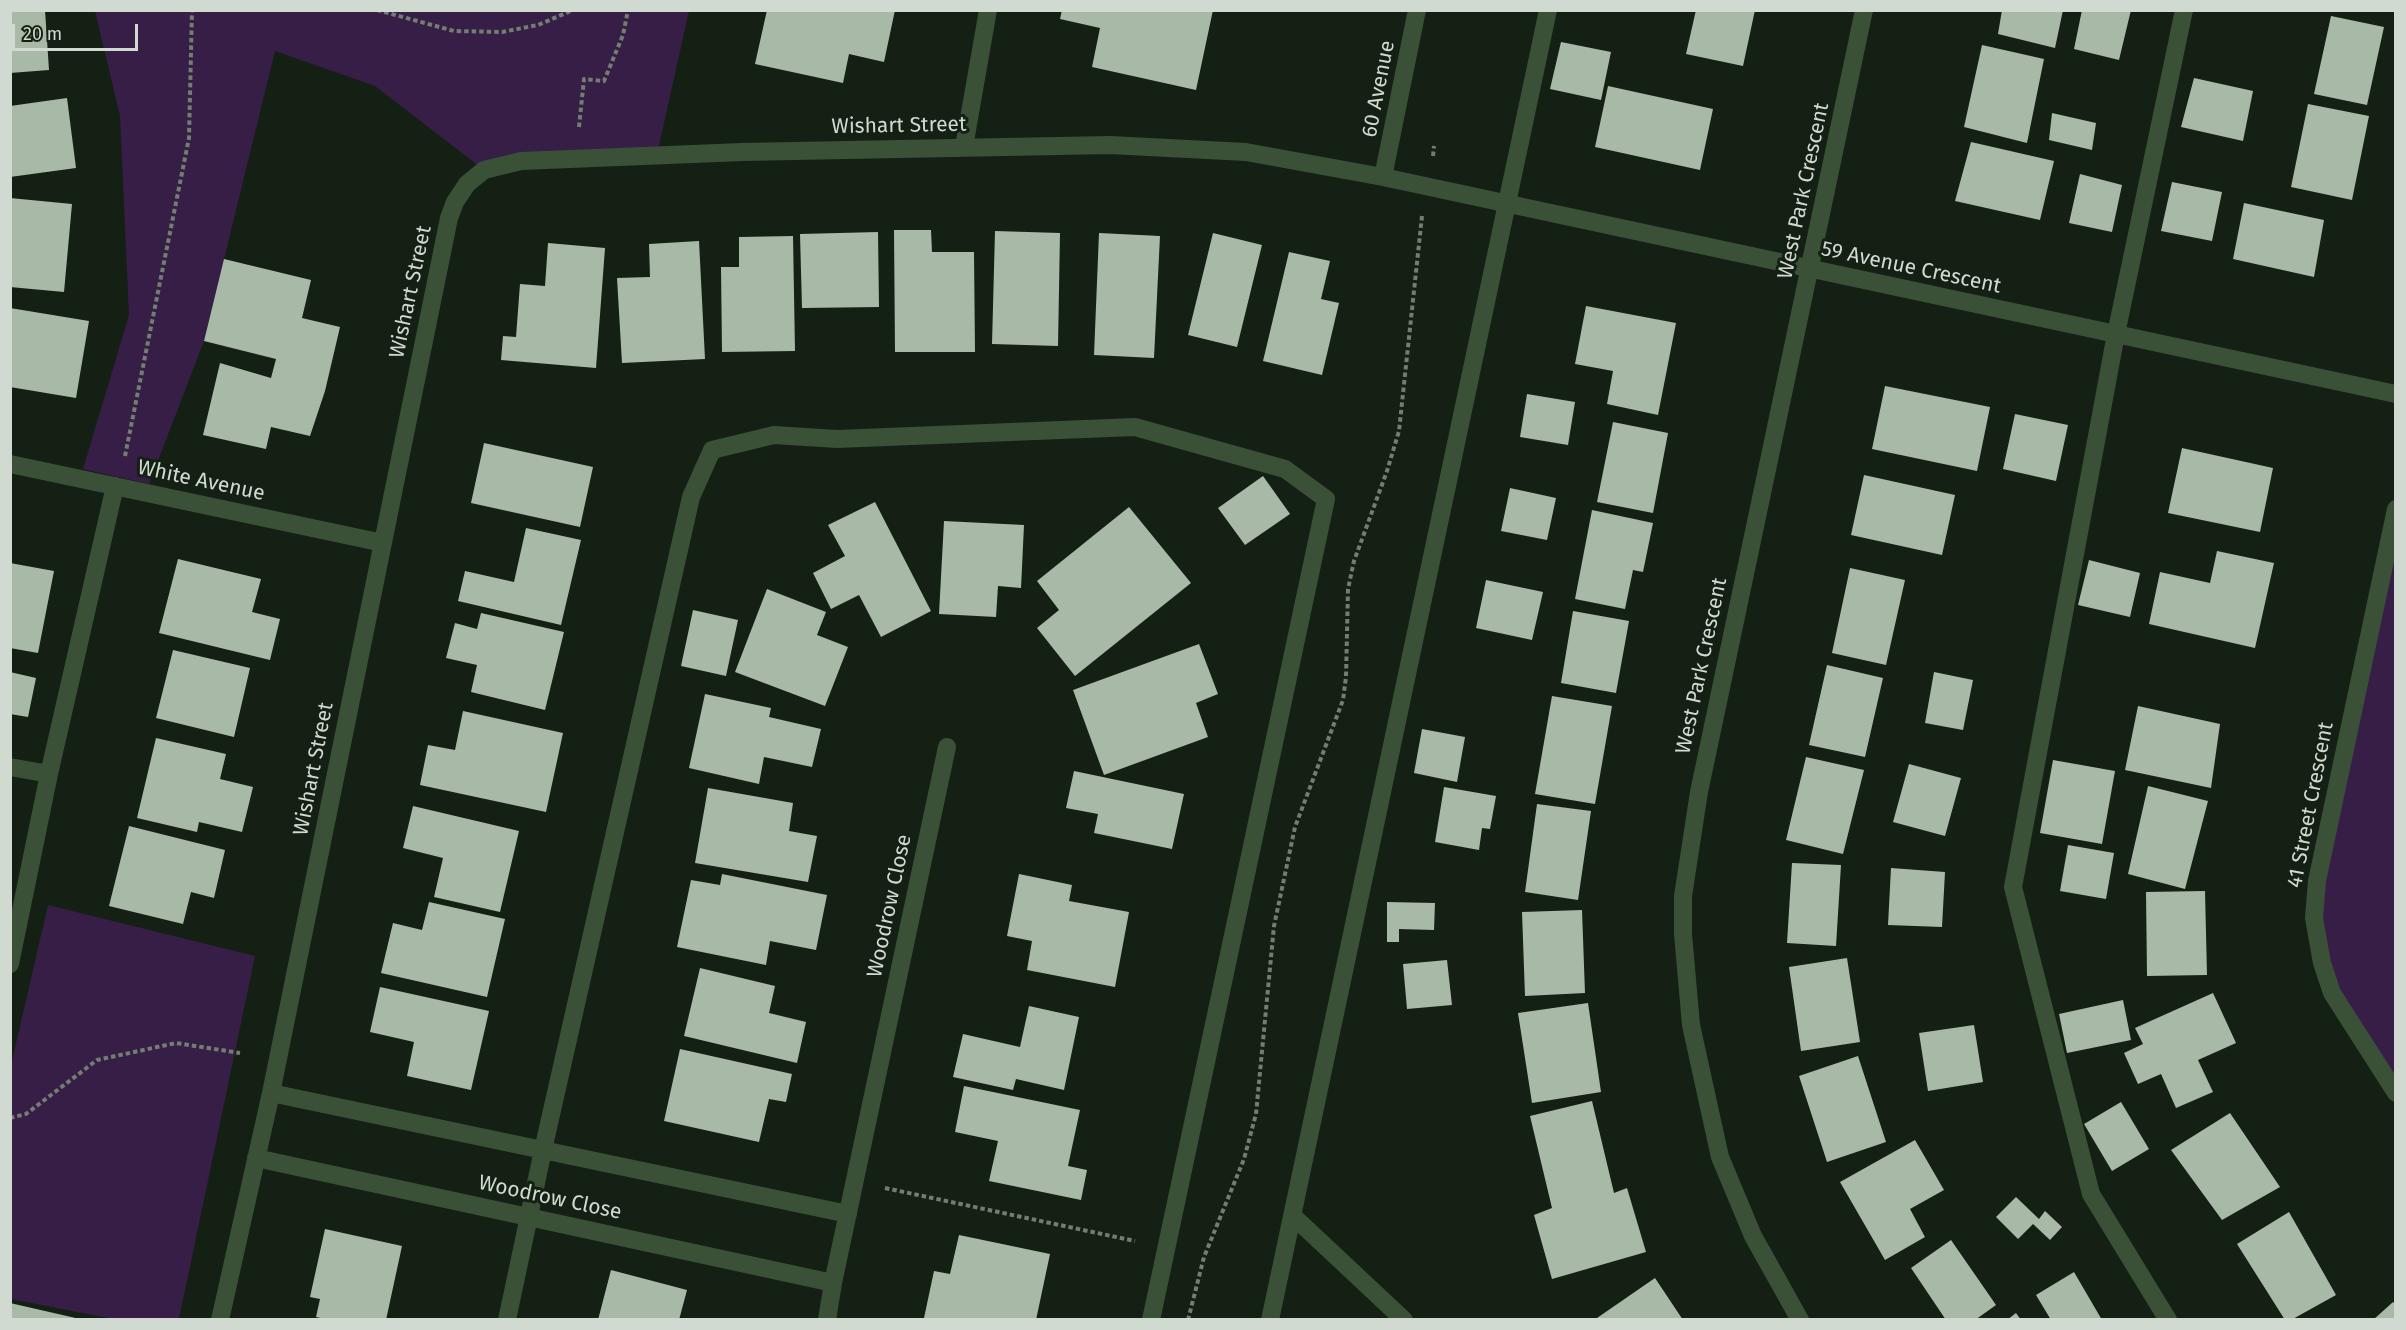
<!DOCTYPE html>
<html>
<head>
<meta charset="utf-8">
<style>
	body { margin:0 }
	#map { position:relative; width:2406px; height:1330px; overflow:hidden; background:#142013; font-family:"Fira Sans",sans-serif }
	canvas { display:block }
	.frame { position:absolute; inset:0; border:12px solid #d1dad0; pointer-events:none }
	.scale { position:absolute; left:12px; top:24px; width:126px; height:27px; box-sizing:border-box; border:3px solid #d1dad0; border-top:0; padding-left:8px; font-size:18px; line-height:21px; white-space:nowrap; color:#d1dad0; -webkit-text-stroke:4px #142013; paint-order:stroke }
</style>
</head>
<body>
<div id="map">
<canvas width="2406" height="1330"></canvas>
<div class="frame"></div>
<div class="scale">20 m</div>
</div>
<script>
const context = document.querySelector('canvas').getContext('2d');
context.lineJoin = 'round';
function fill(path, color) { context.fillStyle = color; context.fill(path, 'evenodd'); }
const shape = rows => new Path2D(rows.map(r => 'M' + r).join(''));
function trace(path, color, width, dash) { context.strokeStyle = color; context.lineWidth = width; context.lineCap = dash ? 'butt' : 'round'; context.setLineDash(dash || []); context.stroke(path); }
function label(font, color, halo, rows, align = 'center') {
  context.font = font + ' "Fira Sans",sans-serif'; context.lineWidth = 6; context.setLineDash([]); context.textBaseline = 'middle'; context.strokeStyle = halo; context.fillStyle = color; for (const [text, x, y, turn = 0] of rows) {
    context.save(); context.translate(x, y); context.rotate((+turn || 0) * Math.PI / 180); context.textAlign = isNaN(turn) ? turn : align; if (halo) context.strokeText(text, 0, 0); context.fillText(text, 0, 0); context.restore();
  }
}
fill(shape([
	[95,11,689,11,657,155,484,170,375,86,275,51,204,341,149,484,83,469,129,315,120,116],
	[2395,509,2395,1093,2332,993,2317,881],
	[48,905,255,956,179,1319,113,1319,11,1299,11,1065]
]), '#371e46');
fill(shape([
	[10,10,45,10,49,70,10,73],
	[767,10,895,10,884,62,849,54,843,83,755,64],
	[1062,10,1213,10,1196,90,1092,67,1100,28,1060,19],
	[1696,10,1755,10,1743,66,1686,54],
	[2002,10,2063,10,2055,48,1998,34],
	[2082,10,2131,10,2119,60,2074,49],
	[2331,16,2384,27,2367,105,2314,94],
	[1561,42,1611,52,1601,100,1550,89],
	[1982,45,2044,59,2027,143,1964,127],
	[2194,78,2253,91,2243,141,2181,127],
	[1608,86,1713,109,1700,170,1595,147],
	[67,98,76,168,10,177,10,106],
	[2308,104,2369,116,2352,200,2291,187],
	[2052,113,2096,123,2092,150,2049,140],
	[1971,142,2054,161,2040,220,1955,201],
	[2080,174,2122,185,2112,232,2069,223],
	[2172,182,2222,192,2212,241,2161,231],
	[10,198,72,204,64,292,10,287],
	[2244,203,2324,220,2314,277,2233,259],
	[894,230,931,230,932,252,974,252,975,352,895,352],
	[995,231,1060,233,1058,346,992,344],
	[878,232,879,307,802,308,800,234],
	[1099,233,1160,236,1154,358,1094,355],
	[1213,233,1262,245,1237,347,1188,335],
	[793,236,795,351,722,352,721,267,739,267,739,237],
	[699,241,705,359,622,363,617,278,650,277,649,244],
	[548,243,605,248,596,368,501,360,503,336,516,337,520,284,545,286],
	[1289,252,1330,261,1321,299,1339,303,1322,375,1263,361],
	[224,259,311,280,302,318,340,327,325,391,310,436,271,427,266,449,203,435,220,363,271,378,276,359,204,341],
	[1586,306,1676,323,1658,415,1607,404,1613,371,1575,364],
	[10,308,89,321,76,398,10,387],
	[1885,386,1990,407,1977,471,1872,449],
	[1527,394,1575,402,1568,445,1520,437],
	[2015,414,2068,425,2056,481,2003,469],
	[1613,422,1668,433,1653,513,1597,502],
	[484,443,593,467,580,527,471,503],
	[2182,448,2273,468,2260,532,2168,513],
	[1864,475,1955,495,1942,555,1851,535],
	[1263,476,1290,514,1245,545,1218,508],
	[1510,488,1556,498,1547,540,1501,531],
	[875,502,931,611,881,637,859,595,831,609,813,573,845,556,828,525],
	[1129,507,1191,583,1075,676,1037,628,1059,610,1037,581],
	[1592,510,1653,523,1643,572,1633,570,1625,609,1575,599],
	[944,521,1024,525,1021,588,998,586,996,617,939,614],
	[526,528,581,540,561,625,458,601,465,571,514,582],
	[2217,551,2274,563,2255,648,2149,624,2160,572,2210,583],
	[178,559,261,579,252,612,280,619,270,660,159,633],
	[2089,560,2140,573,2130,617,2078,605],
	[10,563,54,571,38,653,10,648],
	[1850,568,1905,580,1886,665,1832,653],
	[1486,580,1543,592,1532,640,1476,628],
	[767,589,826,612,817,635,848,647,825,706,735,672],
	[693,610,738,620,726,676,681,666],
	[1573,611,1629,621,1616,693,1561,683],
	[481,613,564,632,545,710,471,692,477,665,446,658,455,623,477,629],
	[1199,644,1218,694,1196,703,1208,737,1104,775,1073,690],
	[173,650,250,668,234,737,156,718],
	[1827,665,1883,678,1865,757,1809,745],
	[10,672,36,678,28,717,10,714],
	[1934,672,1973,680,1963,730,1925,723],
	[705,694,771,708,769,717,821,729,812,767,764,757,759,784,689,768],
	[1552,696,1612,706,1595,804,1535,794],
	[2138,706,2220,724,2211,788,2125,770],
	[463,711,563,733,546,812,420,785,428,745,455,750],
	[1422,729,1465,737,1457,782,1414,773],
	[156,738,226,754,220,779,253,787,242,832,199,822,197,832,137,818],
	[1806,757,1864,770,1843,854,1786,840],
	[2053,760,2115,771,2102,844,2040,833],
	[1909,764,1961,778,1945,836,1893,822],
	[1074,771,1184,794,1172,849,1094,833,1098,814,1066,808],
	[2148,786,2208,801,2185,889,2128,874],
	[1444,787,1496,796,1490,829,1482,828,1479,850,1435,842],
	[708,788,793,803,789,831,817,836,808,882,695,863],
	[1537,804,1591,811,1578,900,1525,892],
	[413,806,519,831,500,912,434,897,443,858,403,848],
	[129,826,225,850,214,898,191,892,183,924,109,906],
	[2068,845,2114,853,2106,899,2060,891],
	[1792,863,1841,865,1836,946,1787,943],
	[1891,868,1945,872,1942,927,1888,925],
	[722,874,827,895,816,950,770,941,766,965,677,947,691,880,720,885],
	[1019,874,1072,885,1069,901,1129,912,1115,987,1027,970,1032,941,1007,936],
	[2205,891,2207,975,2147,976,2146,892],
	[429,902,505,919,487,997,381,973,393,923,422,930],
	[1387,902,1435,903,1434,930,1399,929,1399,942,1387,942],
	[1582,910,1585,993,1525,996,1522,912],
	[1847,958,1860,1042,1801,1051,1789,967],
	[1447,960,1452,1005,1407,1009,1403,964],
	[700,968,775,986,769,1013,806,1022,797,1063,684,1036],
	[380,987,489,1011,471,1090,407,1076,414,1042,370,1032],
	[2213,993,2236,1043,2198,1060,2213,1092,2176,1108,2161,1074,2138,1084,2124,1053,2143,1044,2135,1028],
	[2123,1000,2131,1040,2067,1053,2059,1014],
	[1588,1003,1601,1092,1532,1103,1518,1013],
	[1029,1006,1079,1017,1064,1090,1016,1079,1013,1090,953,1077,963,1034,1020,1047],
	[1974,1025,1983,1082,1928,1091,1919,1033],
	[680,1049,792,1074,786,1102,769,1099,759,1142,664,1121],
	[1858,1056,1886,1142,1827,1162,1799,1076],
	[964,1086,1080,1110,1068,1166,1087,1170,1081,1200,989,1181,998,1141,955,1132],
	[1592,1101,1614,1193,1627,1188,1646,1252,1552,1279,1534,1215,1552,1208,1530,1116],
	[2121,1102,2149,1149,2112,1171,2084,1124],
	[2230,1113,2280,1187,2222,1220,2171,1150],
	[1915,1140,1944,1190,1910,1209,1925,1237,1885,1260,1840,1182],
	[2016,1197,2039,1219,2045,1211,2062,1227,2050,1240,2033,1224,2018,1239,1996,1217],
	[2289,1212,2336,1295,2291,1320,2285,1320,2237,1244],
	[325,1229,402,1246,386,1320,329,1320,316,1317,320,1299,310,1297],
	[959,1235,1050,1254,1036,1320,924,1318,934,1271,950,1274],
	[1951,1240,1996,1305,1975,1320,1946,1320,1911,1268],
	[611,1270,687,1290,679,1320,598,1320],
	[2074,1272,2102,1320,2051,1320,2036,1295],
	[1655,1278,1683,1320,1598,1320,1597,1318],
	[2393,1302,2396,1305,2396,1320,2373,1320],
	[10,1303,80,1319,80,1320,10,1320],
	[2016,1313,2021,1320,2007,1320]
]), '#a9b9a7');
trace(shape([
	[377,10,454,31,502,32,538,25,573,10],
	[579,127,584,79,604,81,623,35,628,10],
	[1433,156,1434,146],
	[125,456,189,138,192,10],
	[10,1118,26,1114,97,1060,176,1043,240,1053],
	[885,1188,1135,1241],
	[1188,1320,1204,1257,1244,1159,1256,1114,1274,926,1295,827,1343,700,1346,677,1348,589,1354,561,1387,471,1399,431,1422,216]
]), '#737d72', 4, [4.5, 3]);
trace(shape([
	[10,767,49,774],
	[10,964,49,774,115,486],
	[1293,1216,1404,1320],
	[507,1320,543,1150,691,497,712,450,774,435,837,439,1135,427,1285,469,1326,499,1151,1320],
	[1270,1320,1548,10],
	[2168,1320,2091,1194,2013,887,2116,334,2184,10]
]), '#3a5137', 18);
trace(shape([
	[964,147,988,10],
	[1383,177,1417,10],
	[10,464,383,543],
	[2396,509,2317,881,2314,918,2322,963,2332,993,2396,1093],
	[271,1093,848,1214],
	[256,1158,833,1283],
	[220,1320,271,1093,449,218,455,202,467,184,484,170,521,161,742,152,1110,145,1246,152,1383,177,2396,394],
	[827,1320,833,1283,947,747],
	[1800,1320,1753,1236,1720,1157,1691,1025,1683,934,1683,896,1699,792,1864,10]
]), '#3a5137', 18);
label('21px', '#d1dad0', '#142013', [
	["60 Avenue",1379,89,-79],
	["Wishart Street",899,126,-1],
	["West Park Crescent",1804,191,-78],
	["59 Avenue Crescent",1911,268,12],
	["Wishart Street",411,292,-78],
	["White Avenue",201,481,12],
	["West Park Crescent",1702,666,-78],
	["Wishart Street",314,769,-79],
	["41 Street Crescent",2311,805,-79],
	["Woodrow Close",890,906,-78],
	["Woodrow Close",550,1198,12]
]);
</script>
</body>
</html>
